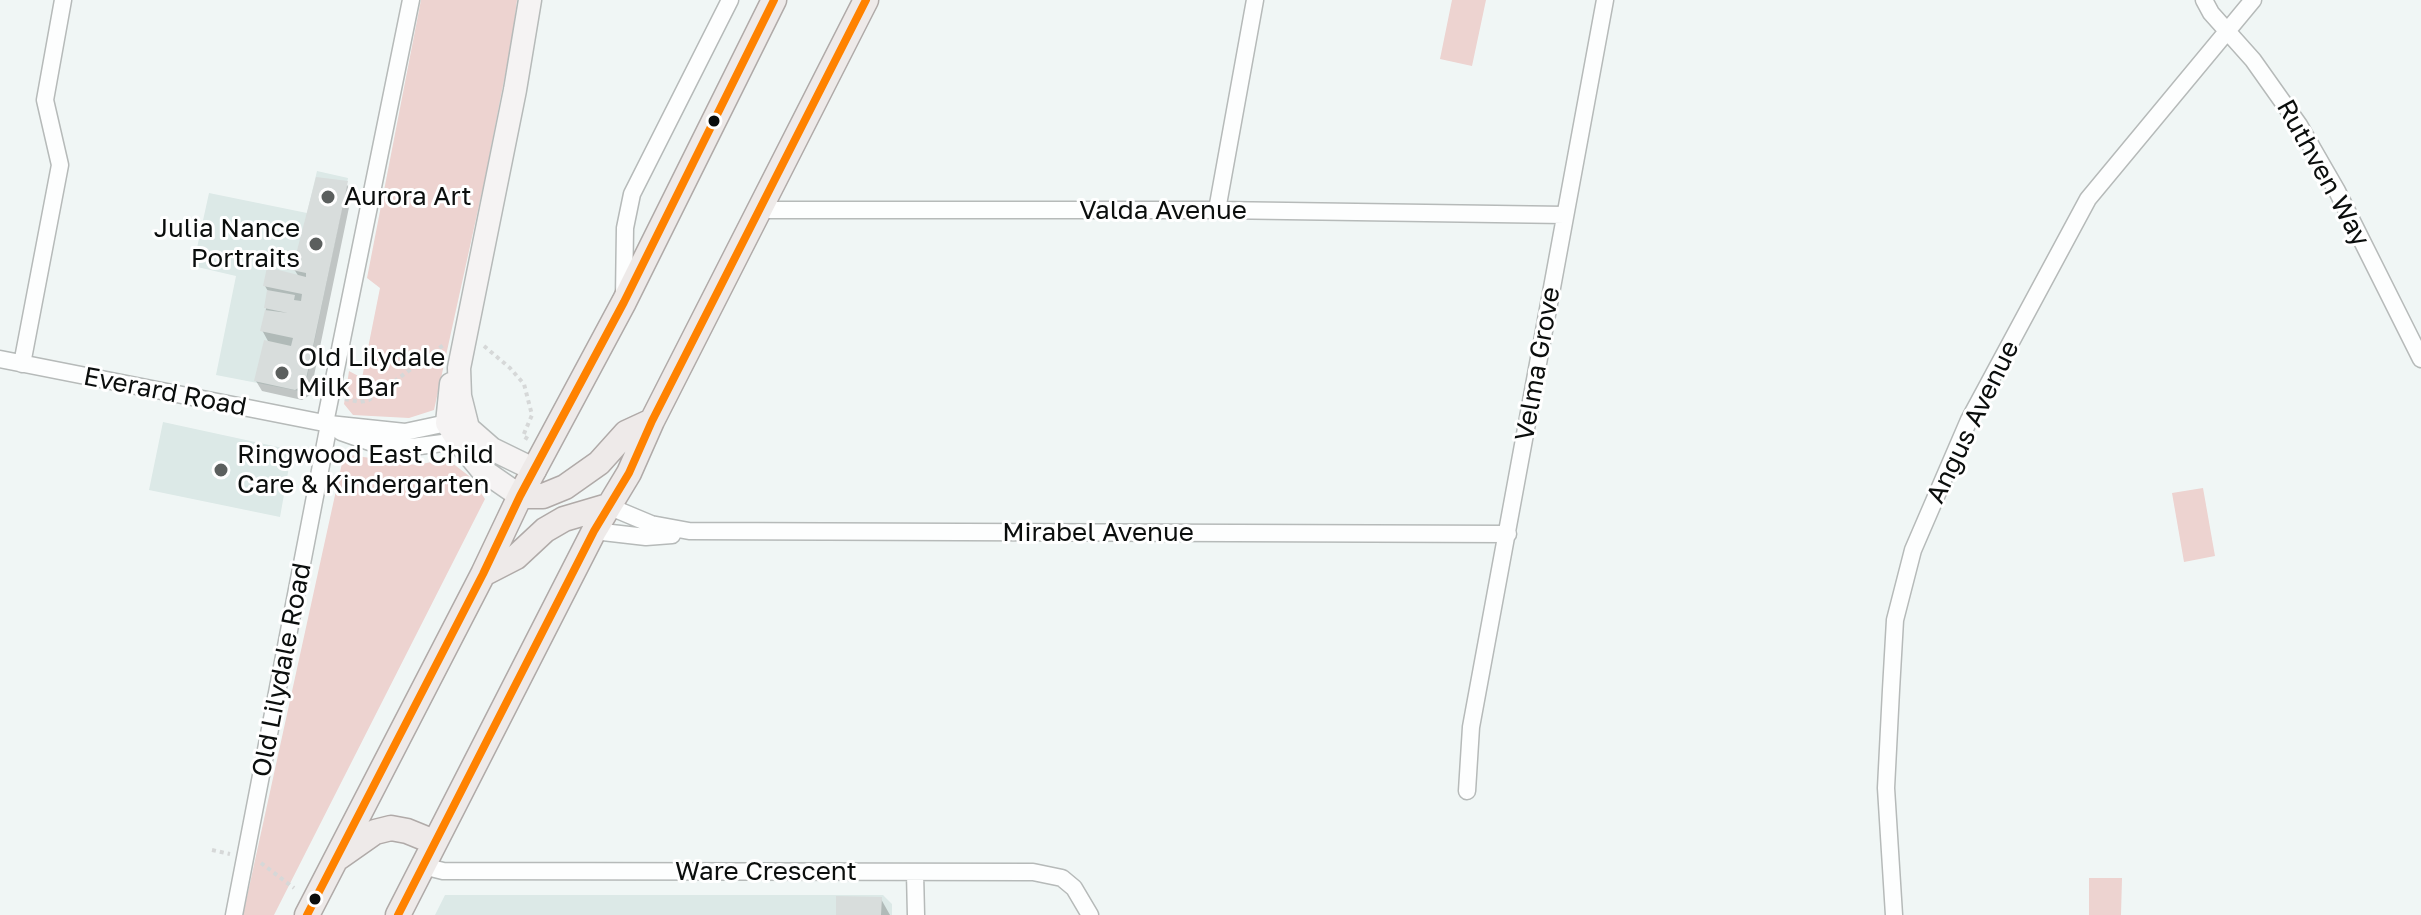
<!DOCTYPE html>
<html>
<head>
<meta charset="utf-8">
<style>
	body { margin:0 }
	canvas { display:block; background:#f0f6f5 }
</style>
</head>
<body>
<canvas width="2421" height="915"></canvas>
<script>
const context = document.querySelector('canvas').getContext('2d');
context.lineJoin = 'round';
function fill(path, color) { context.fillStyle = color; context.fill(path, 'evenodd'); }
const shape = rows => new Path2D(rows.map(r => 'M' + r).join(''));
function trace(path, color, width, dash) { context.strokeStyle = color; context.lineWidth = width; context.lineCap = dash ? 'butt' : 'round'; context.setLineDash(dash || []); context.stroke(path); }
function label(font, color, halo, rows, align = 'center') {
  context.font = font + ' "Golos Text",sans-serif'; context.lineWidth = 6; context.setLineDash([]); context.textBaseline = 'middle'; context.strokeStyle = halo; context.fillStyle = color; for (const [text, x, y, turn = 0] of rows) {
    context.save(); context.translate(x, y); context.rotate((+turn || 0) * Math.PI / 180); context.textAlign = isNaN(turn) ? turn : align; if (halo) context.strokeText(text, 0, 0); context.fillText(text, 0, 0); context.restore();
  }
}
fill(shape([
	[317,171,348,178,304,392,216,375,236,276,193,266,209,193,307,213],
	[163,422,292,450,280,517,149,490],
	[445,895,883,895,892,904,892,915,435,915]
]), '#dce9e7');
fill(shape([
	[421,0,517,0,512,39,485,178,434,410,409,418,353,415,344,404,349,371,362,378,380,288,367,278],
	[1452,0,1486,0,1472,66,1440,59],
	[344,454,416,465,447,459,469,476,485,499,274,915,243,915],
	[2203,488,2215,556,2184,562,2172,493],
	[2089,878,2122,878,2121,915,2089,915]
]), '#edd3d0');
fill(shape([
	[346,183,352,193,310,395,302,400,262,391,256,381,269,343,262,330,269,293,265,286,299,277,294,269],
	[881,899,890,915,838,915]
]), '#0003');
fill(shape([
	[316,177,348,181,305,384,295,390,254,381,264,340,291,346,293,338,260,331,265,310,288,313,264,308,267,290,295,295,294,300,301,301,302,294,263,286,267,267,306,277,306,273,292,270],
	[836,896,882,897,881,915,836,915]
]), '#d8dddc');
const street = shape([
	[2204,0,2211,13,2253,60,2299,125,2337,191,2421,359],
	[760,210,1217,210,1565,215],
	[1217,210,1255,0],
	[624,296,625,228,632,194,730,0],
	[0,359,329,424,405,432,447,423],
	[22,364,60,165,45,100,63,0],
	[325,423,411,0],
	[341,432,378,445,404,448,458,441],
	[608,506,651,524,689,531,1508,534],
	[594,531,646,537,672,535],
	[1467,791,1471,727,1605,0],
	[423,866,443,871,1033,872,1062,878,1074,888,1090,915],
	[915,873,916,915],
	[234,915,329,424],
	[1894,915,1886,788,1891,690,1895,620,1913,550,1969,420,2088,199,2253,0]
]);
const secondary = shape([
	[530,0,515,90,459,368,460,396,468,428,492,449,535,470],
	[451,384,447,423,458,441,481,469,520,496]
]);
const primary = shape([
	[520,496,543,496,565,487,599,463,626,433,652,421],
	[483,574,516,557,545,530,564,519,608,506],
	[338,858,375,832,391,828,407,831,434,842],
	[307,915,483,574,520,496,624,302,774,0],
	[398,915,594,531,629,473,652,421,866,0]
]);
trace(street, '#b6bab9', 19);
trace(secondary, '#b6bab9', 25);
trace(primary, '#b0aaa8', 27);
trace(shape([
	[484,346,510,368,524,384,532,415,523,436,528,439],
	[345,399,360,402,369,400,445,344],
	[212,850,230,854],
	[261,863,294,888]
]), '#d6d8d8', 4, [4, 4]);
trace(street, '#fdfefe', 16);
trace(secondary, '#f5f3f3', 22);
trace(primary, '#eeeae9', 24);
trace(shape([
	[307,915,483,574,520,496,624,302,774,0],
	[398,915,594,531,629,473,652,421,866,0]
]), '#ff8200', 8);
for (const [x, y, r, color] of [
	[714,121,7,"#0b0e0d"],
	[328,197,8,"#5b5f5e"],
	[316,244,8,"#5b5f5e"],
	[282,373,8,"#5b5f5e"],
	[221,470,8,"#5b5f5e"],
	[315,899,7,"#0b0e0d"]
]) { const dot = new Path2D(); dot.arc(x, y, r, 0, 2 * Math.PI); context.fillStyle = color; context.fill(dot); trace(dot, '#fff', 3); }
label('26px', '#0b0e0d', '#fff', [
	["Ruthven Way",2323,173,61],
	["Valda Avenue",1163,211],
	["Velma Grove",1538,364,-80],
	["Everard Road",165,392,11],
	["Angus Avenue",1973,422,-64],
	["Mirabel Avenue",1098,533],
	["Old Lilydale Road",282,670,-79],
	["Ware Crescent",766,872]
]);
label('26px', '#0b0e0d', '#fff', [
	["Aurora Art",344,197],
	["Julia Nance",300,229,"right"],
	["Portraits",300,259,"right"],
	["Old Lilydale",298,358],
	["Milk Bar",298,388],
	["Ringwood East Child",237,455],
	["Care & Kindergarten",237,485]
], 'left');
</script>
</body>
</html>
